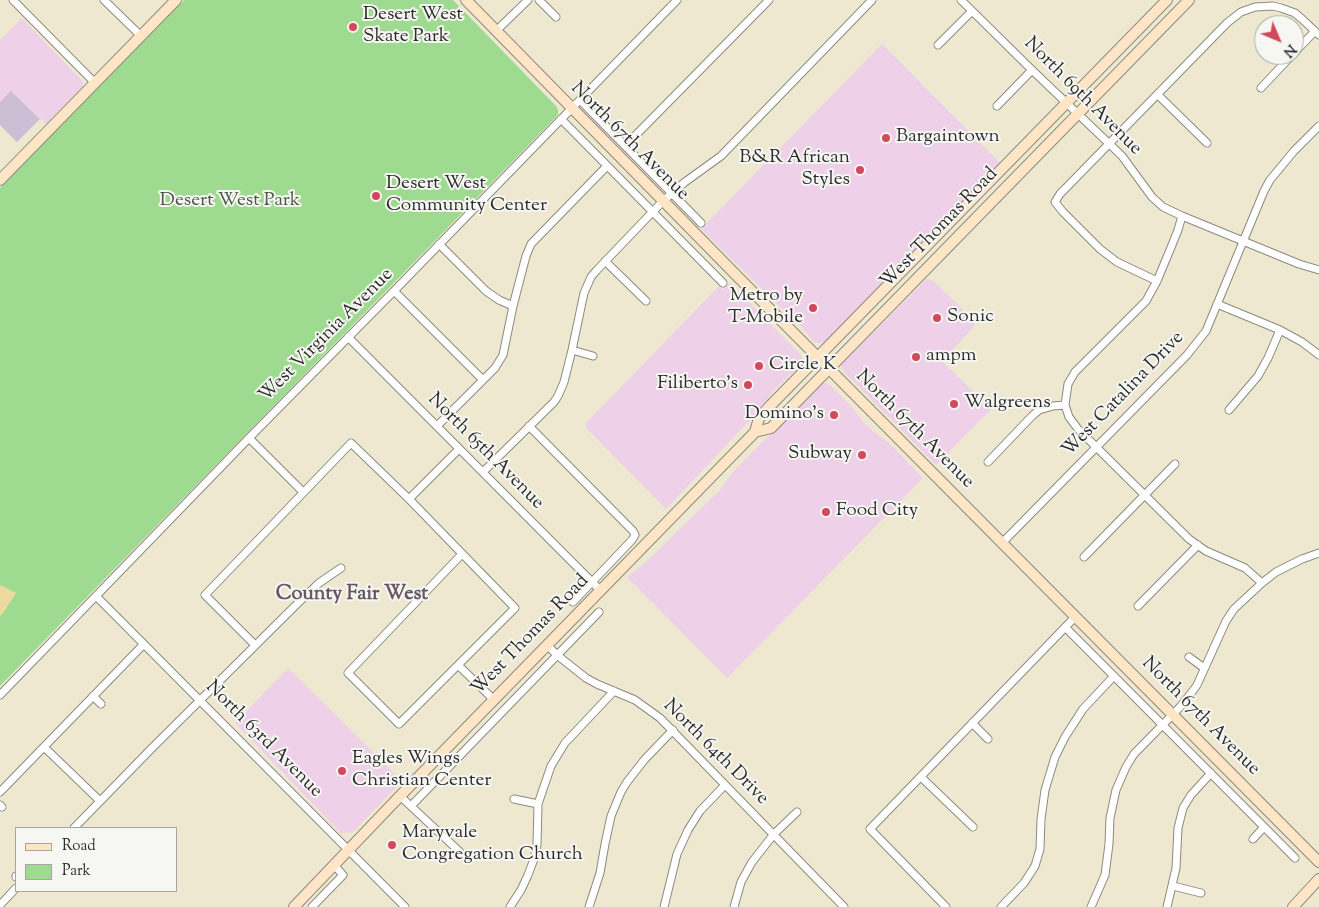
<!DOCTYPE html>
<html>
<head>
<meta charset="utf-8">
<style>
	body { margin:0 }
	#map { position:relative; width:1319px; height:907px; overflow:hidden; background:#eee8d0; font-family:"Sorts Mill Goudy",serif }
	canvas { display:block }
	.legend { position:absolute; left:15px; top:827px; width:162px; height:65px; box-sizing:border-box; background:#f6f6f2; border:1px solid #a5a5a2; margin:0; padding:6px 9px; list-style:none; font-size:15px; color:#2b2b2b }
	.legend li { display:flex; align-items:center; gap:10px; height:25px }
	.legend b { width:25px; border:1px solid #a5a5a2 }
	.north { position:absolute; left:1254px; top:15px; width:50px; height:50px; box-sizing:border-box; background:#f6f6f2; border:1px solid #a5a5a2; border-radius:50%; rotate:135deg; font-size:14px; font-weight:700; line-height:20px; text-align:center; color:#2b2b2b }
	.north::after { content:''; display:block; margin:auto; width:18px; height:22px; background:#d1495b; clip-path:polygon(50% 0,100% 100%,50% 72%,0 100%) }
</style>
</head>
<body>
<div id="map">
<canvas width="1319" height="907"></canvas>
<ul class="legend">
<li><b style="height:6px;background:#fde5c5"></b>Road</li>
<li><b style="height:14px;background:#9edb90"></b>Park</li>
</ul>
<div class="north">N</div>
</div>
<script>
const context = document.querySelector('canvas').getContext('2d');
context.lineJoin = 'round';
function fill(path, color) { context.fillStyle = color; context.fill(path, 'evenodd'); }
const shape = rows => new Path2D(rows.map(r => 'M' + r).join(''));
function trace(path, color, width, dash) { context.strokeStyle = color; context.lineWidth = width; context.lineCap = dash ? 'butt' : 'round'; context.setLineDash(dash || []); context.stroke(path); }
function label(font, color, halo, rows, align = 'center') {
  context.font = font + ' "Sorts Mill Goudy",serif'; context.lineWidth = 4; context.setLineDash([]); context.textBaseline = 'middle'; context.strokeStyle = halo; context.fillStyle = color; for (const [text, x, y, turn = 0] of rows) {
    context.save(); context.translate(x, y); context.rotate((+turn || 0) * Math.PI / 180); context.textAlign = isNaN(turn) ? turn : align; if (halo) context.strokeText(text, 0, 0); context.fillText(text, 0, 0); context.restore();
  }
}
fill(shape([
	[22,18,83,82,83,86,46,124,11,91,0,102,0,40],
	[882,44,1000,163,825,342,822,343,815,343,792,316,779,306,701,229],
	[927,279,932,280,974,320,975,323,973,328,942,361,991,409,936,465,843,371,841,365,843,360,861,345],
	[730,283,801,355,803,361,803,365,791,374,772,392,767,402,666,509,587,429,586,423,719,286,723,290],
	[821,383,827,383,830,385,853,408,864,423,873,431,889,443,923,478,727,678,627,577,646,562,720,490,731,474],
	[288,668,402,781,353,832,341,833,235,723]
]), '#eed0e8');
fill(shape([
	[11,91,40,119,17,142,0,125,0,102]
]), '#ccbed4');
fill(shape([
	[184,0,453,0,557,107,558,110,558,114,556,117,0,686,0,188]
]), '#9edb90');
fill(shape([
	[0,585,16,593,3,613,0,616]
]), '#eeda9e');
const street = shape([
	[13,0,95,83],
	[104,0,141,36],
	[539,0,556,17],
	[961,0,1032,70,1122,156,1152,197,1163,207,1182,216,1299,264,1319,270],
	[496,31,528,0],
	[938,45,972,11],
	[1294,53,1315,31],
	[1261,88,1292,55],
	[1158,95,1207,143],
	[580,100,701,223],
	[997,106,1032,70],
	[561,119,723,283],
	[625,146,769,0],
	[439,244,486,291,499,300,513,306],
	[605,261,646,301],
	[1157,281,1117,262,1100,249,1063,212,1055,202,1060,194,1227,23,1241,12,1255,7,1273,6,1281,8,1295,13,1302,19,1319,35],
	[394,291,483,380],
	[1217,304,1280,330,1302,342,1319,355],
	[348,337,600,590],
	[572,350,593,356],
	[1065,405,1069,417,1078,429,1189,539,1206,551,1245,568,1262,583],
	[1229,410,1258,376,1268,358,1280,330],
	[437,426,495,368,503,355,513,306,526,256,531,244,607,166],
	[529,426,633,531,635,535,632,540,573,602],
	[249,438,303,492],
	[988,462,1032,416,1039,410,1053,406,1065,405,1068,384,1075,372,1146,301,1157,281,1172,245,1178,230,1182,216],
	[483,472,554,402,558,396,564,382,572,350,584,293,591,277,596,271,663,201,685,182,721,156,872,0],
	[409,499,459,449],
	[1002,543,1187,355,1206,331,1264,191,1270,180,1294,151,1319,126],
	[1084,557,1175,464],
	[96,596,405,907],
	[1138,606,1198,545],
	[1065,627,1295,858],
	[255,645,205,595,351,443,409,499,515,608,399,724,348,673,462,554],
	[547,645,557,655,586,678,597,684,635,700,660,718,844,907],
	[1189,657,1204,668],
	[458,665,494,700],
	[0,695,249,438,394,291,677,0],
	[93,696,101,704],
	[972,723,988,739],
	[44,747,100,801],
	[921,777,973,827],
	[0,792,144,644],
	[400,796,460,852],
	[514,799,538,804],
	[0,805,2,807],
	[411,806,599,612],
	[74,828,152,748,298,603,319,583,341,568],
	[1253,839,1264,827],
	[16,876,16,877],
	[1173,886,1201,893],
	[0,905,16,888],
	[312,907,343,875,334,865],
	[510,907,521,890,528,875,534,859,537,845,538,804,551,766,565,743,614,691],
	[589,907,600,873,605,844,611,816,621,792,627,782,645,759,673,730],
	[664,907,677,854,688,830,700,811,725,785],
	[734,907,741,882,752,862,774,834,797,812],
	[946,907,870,829,1076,616],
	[1001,907,1024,883,1035,866,1040,849,1041,819,1045,790,1055,757,1065,737,1083,709,1114,676],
	[1091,907,1105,875,1109,844,1110,818,1116,790,1126,767,1134,754,1180,707,1192,692,1197,685,1226,621,1234,609,1262,583,1276,572,1302,559,1319,553],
	[1167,907,1176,868,1178,828,1183,808,1191,795,1211,773]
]);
const secondary = shape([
	[466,0,738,277,1319,862],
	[0,180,176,0],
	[755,432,771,428,1189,0],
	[294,907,400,796,755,432,759,418,770,406,1167,0],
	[1293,907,1319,879]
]);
trace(street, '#8c8a7e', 9);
trace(secondary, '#8c8a7e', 12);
trace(street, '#fff', 7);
trace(secondary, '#fde5c5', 10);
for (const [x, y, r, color] of [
	[353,27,5,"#d1495b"],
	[886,138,5,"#d1495b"],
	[860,170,5,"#d1495b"],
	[376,196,5,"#d1495b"],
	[813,308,5,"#d1495b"],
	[937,318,5,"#d1495b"],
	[916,357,5,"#d1495b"],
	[759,366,5,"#d1495b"],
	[748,385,5,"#d1495b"],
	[954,404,5,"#d1495b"],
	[834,415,5,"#d1495b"],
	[862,455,5,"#d1495b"],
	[826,512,5,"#d1495b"],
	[342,771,5,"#d1495b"],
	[392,845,5,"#d1495b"]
]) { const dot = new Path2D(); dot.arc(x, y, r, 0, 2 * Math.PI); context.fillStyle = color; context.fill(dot); trace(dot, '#f6f6f2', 2); }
label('19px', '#2b2b2b', '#f6f6f2', [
	["Desert West",363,16],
	["Skate Park",363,38],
	["Bargaintown",896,138],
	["B&R African",850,159,"right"],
	["Styles",850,181,"right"],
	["Desert West",386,185],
	["Community Center",386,207],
	["Metro by",803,297,"right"],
	["T-Mobile",803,319,"right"],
	["Sonic",947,318],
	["ampm",926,357],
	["Circle K",769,366],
	["Filiberto's",738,385,"right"],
	["Walgreens",964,404],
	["Domino's",824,415,"right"],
	["Subway",852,455,"right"],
	["Food City",836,512],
	["Eagles Wings",352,760],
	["Christian Center",352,782],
	["Maryvale",402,834],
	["Congregation Church",402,856]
], 'left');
label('19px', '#2b2b2b', '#f6f6f2', [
	["North 69th Avenue",1082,97,45],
	["North 67th Avenue",629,142,45],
	["West Thomas Road",940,229,-46],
	["West Virginia Avenue",327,336,-45],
	["West Catalina Drive",1124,395,-46],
	["North 67th Avenue",914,430,45],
	["North 65th Avenue",485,452,45],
	["West Thomas Road",531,636,-46],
	["North 67th Avenue",1200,717,45],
	["North 63rd Avenue",263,740,45],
	["North 64th Drive",715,753,45]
]);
label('19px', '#485744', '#f6f6f2', [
	["Desert West Park",230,202]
]);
label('bold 20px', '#695863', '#f6f6f2', [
	["County Fair West",352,596]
]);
</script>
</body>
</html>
